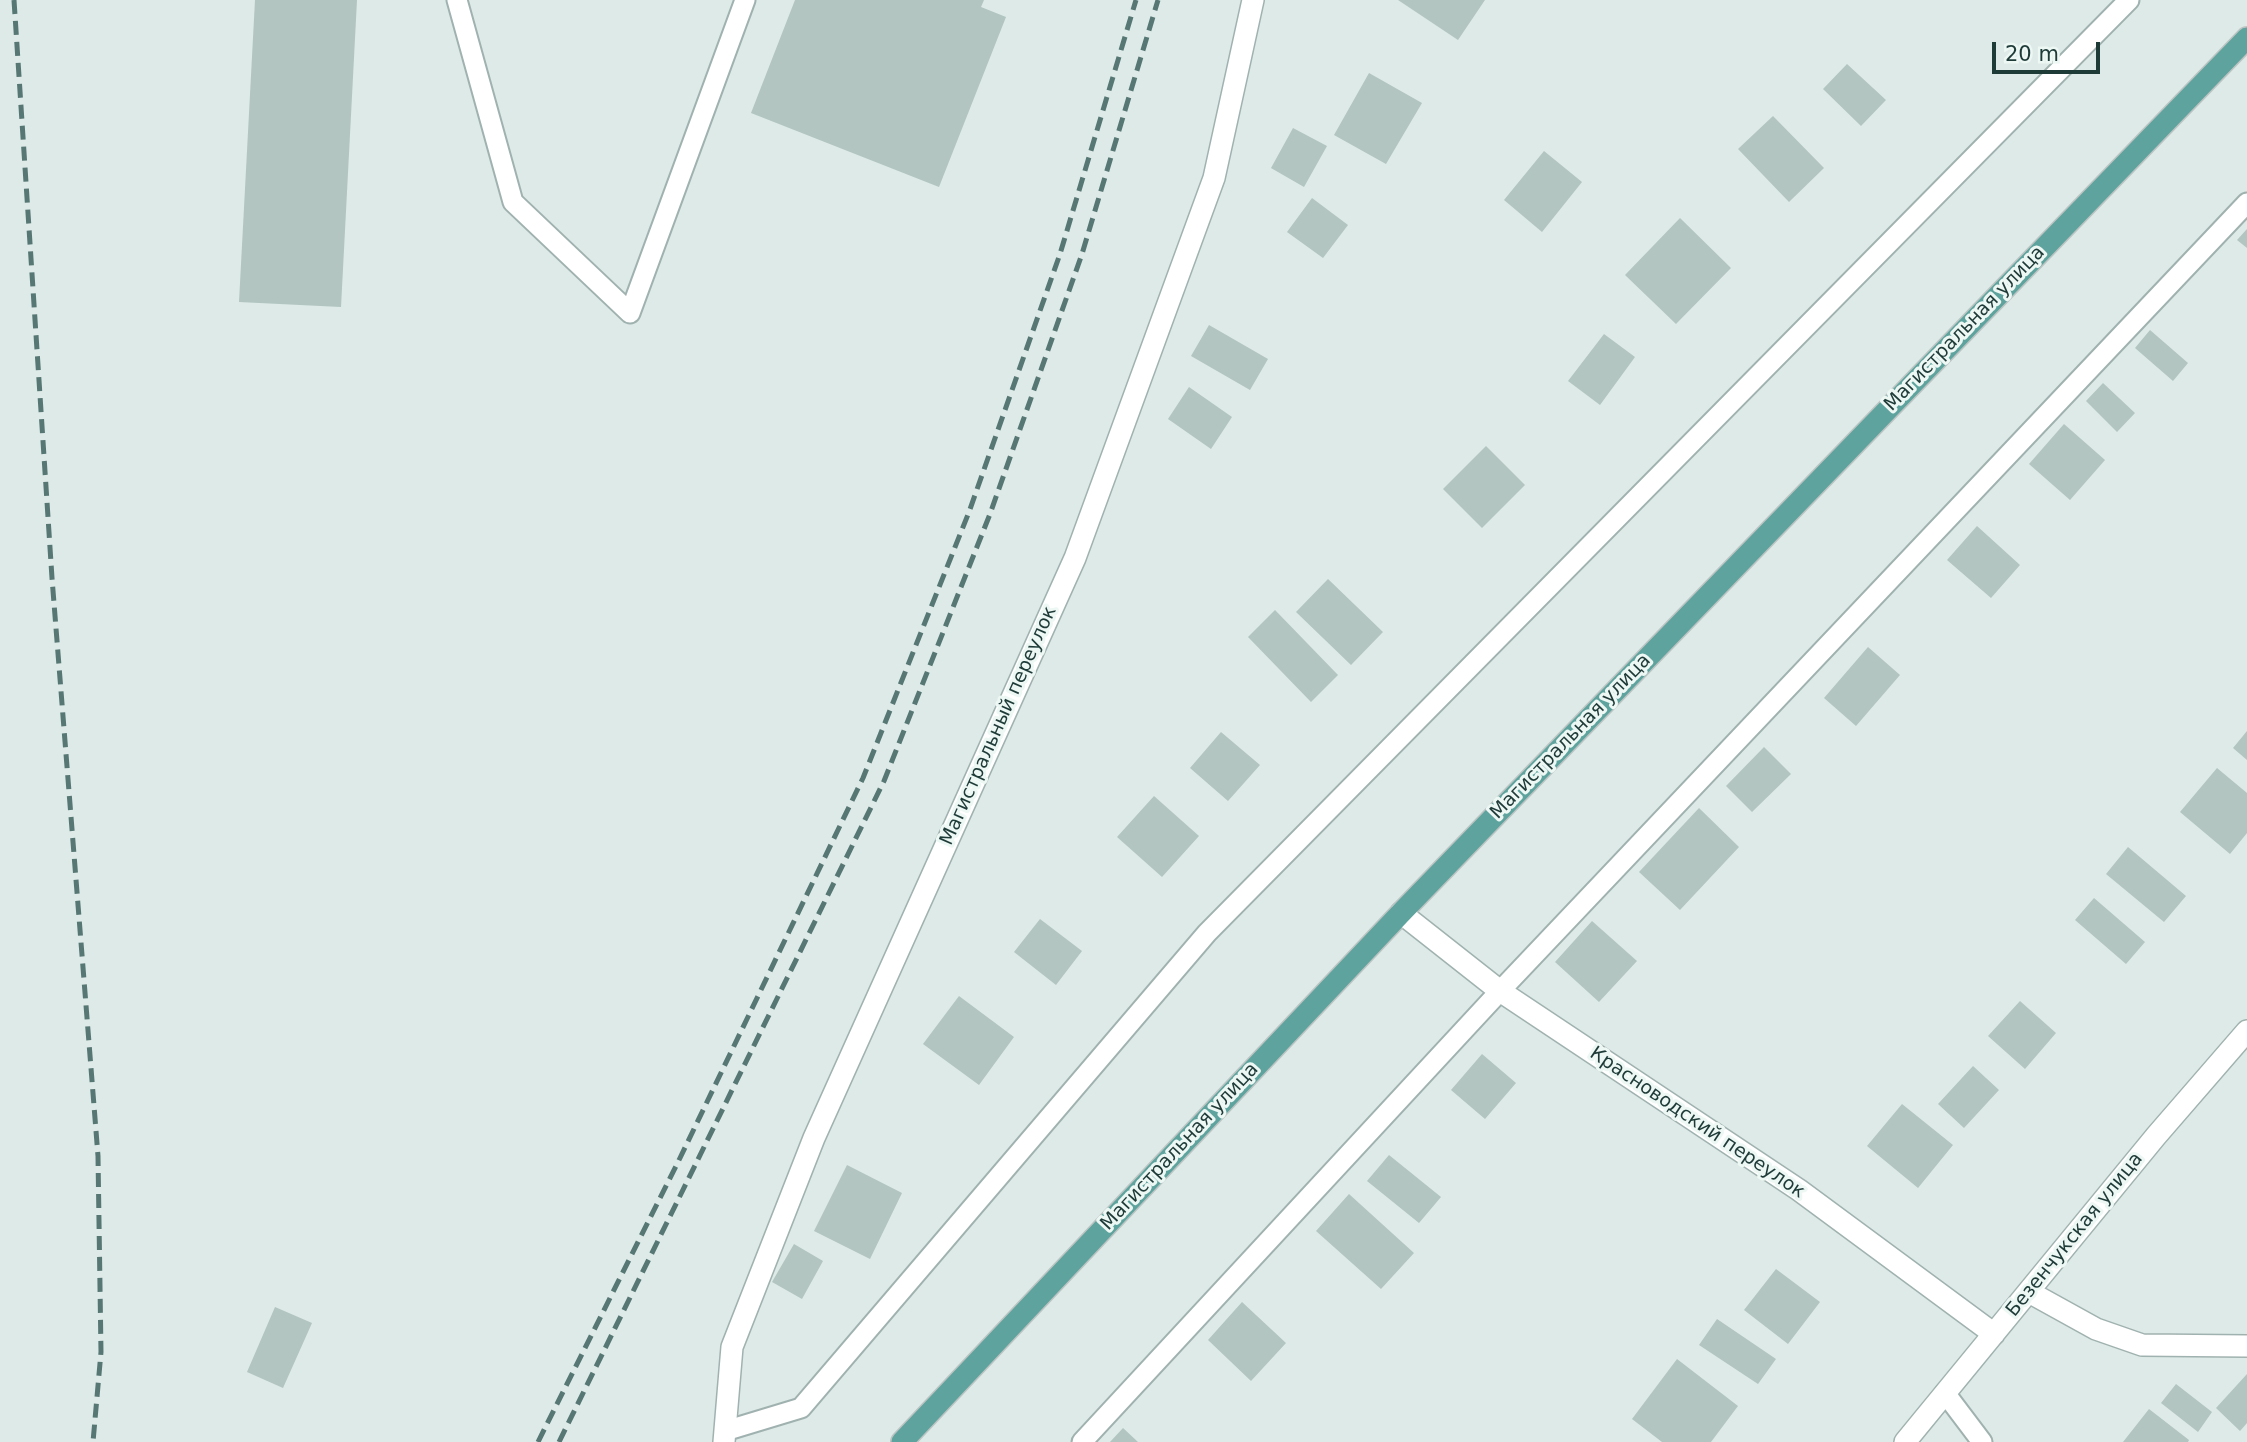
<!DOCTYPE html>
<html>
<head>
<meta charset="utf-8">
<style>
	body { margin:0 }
	#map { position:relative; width:2247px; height:1442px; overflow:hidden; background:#ddeae7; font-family:"DejaVu Sans",sans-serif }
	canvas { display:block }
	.scale { position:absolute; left:1992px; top:42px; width:108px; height:32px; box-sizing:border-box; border:4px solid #1e3b38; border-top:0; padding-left:9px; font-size:21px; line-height:24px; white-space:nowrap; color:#1e3b38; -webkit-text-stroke:5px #edf7f4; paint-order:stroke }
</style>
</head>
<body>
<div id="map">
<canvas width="2247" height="1442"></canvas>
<div class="scale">20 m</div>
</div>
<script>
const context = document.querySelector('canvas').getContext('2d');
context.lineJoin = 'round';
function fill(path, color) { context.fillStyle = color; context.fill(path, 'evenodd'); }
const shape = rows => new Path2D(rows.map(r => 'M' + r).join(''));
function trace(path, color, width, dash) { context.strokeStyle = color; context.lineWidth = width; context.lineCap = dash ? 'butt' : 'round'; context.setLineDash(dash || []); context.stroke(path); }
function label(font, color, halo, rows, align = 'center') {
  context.font = font + ' "DejaVu Sans",sans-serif'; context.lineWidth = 6; context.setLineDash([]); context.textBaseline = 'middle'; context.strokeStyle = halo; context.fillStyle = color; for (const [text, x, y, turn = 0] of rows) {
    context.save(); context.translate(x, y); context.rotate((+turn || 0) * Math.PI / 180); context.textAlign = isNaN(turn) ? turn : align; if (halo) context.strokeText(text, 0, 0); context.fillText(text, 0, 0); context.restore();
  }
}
fill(shape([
	[255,0,357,0,341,307,239,302],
	[795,0,984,0,981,7,1006,17,939,187,751,113],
	[1398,0,1485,0,1458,40],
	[1847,64,1886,100,1861,126,1823,89],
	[1369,73,1422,103,1386,164,1334,135],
	[1773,116,1824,168,1789,202,1738,149],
	[1293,128,1327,146,1304,187,1271,168],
	[1544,151,1582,182,1542,232,1504,200],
	[1312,198,1348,225,1323,258,1287,232],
	[1680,218,1731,268,1676,324,1625,275],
	[2247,229,2247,248,2237,240],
	[1209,325,1268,359,1250,390,1191,356],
	[2150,330,2188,363,2173,381,2135,348],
	[1604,334,1635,357,1600,405,1568,381],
	[2103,383,2135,413,2117,432,2086,401],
	[1189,387,1232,417,1211,449,1168,419],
	[2064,424,2105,460,2070,500,2029,464],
	[1486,446,1525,485,1482,528,1443,489],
	[1977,526,2020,565,1991,598,1947,560],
	[1328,579,1383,632,1351,665,1296,612],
	[1275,610,1338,675,1311,702,1248,637],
	[1868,647,1900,675,1856,726,1824,698],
	[2247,731,2247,760,2233,748],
	[1221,732,1260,765,1228,801,1190,768],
	[1764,747,1791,774,1752,812,1726,786],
	[2217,768,2247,793,2247,833,2230,854,2180,812],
	[1154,796,1199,836,1162,877,1117,837],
	[1699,808,1739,847,1680,910,1639,872],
	[2128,847,2186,896,2164,922,2106,874],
	[2094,898,2145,942,2126,964,2075,920],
	[1040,919,1082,951,1056,985,1014,952],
	[1592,921,1637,961,1599,1002,1555,962],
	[959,996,1014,1037,979,1085,923,1044],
	[2020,1001,2056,1033,2025,1069,1988,1036],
	[1482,1054,1516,1083,1485,1119,1451,1090],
	[1973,1066,1999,1090,1964,1128,1938,1104],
	[1902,1104,1953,1145,1918,1188,1867,1146],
	[1389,1155,1441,1197,1419,1223,1367,1181],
	[847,1165,902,1193,870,1259,814,1231],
	[1349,1194,1414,1253,1381,1289,1316,1231],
	[794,1244,823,1261,802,1299,772,1282],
	[1776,1269,1820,1302,1788,1344,1744,1310],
	[1242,1302,1286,1343,1251,1381,1208,1340],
	[275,1307,312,1323,283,1388,247,1372],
	[1717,1319,1776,1359,1758,1384,1699,1345],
	[1677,1359,1738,1406,1711,1442,1662,1442,1632,1419],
	[2247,1374,2247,1423,2240,1431,2216,1408],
	[2176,1384,2212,1412,2198,1432,2161,1403],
	[2149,1409,2189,1440,2188,1442,2123,1442],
	[1123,1428,1138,1442,1110,1442]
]), '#b2c5c0');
const service = shape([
	[457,0,513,202,630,313,745,0],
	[1945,1393,1982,1442],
	[725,1431,801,1408,1207,933,2129,0],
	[1082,1442,1500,991,2247,203]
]);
const minor = shape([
	[1401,913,1500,991,1799,1190,1994,1334],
	[2029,1292,2096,1329,2142,1345,2247,1346],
	[724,1442,732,1347,814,1138,1075,558,1214,178,1253,0],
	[1905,1442,2156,1136,2247,1031]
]);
const primary = shape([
	[902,1442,1401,913,2247,38]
]);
trace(service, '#a0b2af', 23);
trace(minor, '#a0b2af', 24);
trace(primary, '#bcc4c3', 24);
trace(service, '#fff', 19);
trace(minor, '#fff', 21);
trace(primary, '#5ea39d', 21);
trace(shape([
	[14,0,52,578,98,1156,101,1352,93,1442],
	[538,1442,680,1158,863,778,969,512,1060,254,1136,0],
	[559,1442,884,781,990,514,1082,254,1158,0]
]), '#577774', 5, [14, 7]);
label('19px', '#1e3b38', '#edf7f4', [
	["Магистральная улица",1965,329,-46],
	["Магистральный переулок",999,726,-66],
	["Магистральная улица",1571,737,-46],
	["Красноводский переулок",1697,1123,34],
	["Магистральная улица",1180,1147,-47],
	["Безенчукская улица",2075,1235,-51]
]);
</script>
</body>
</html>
